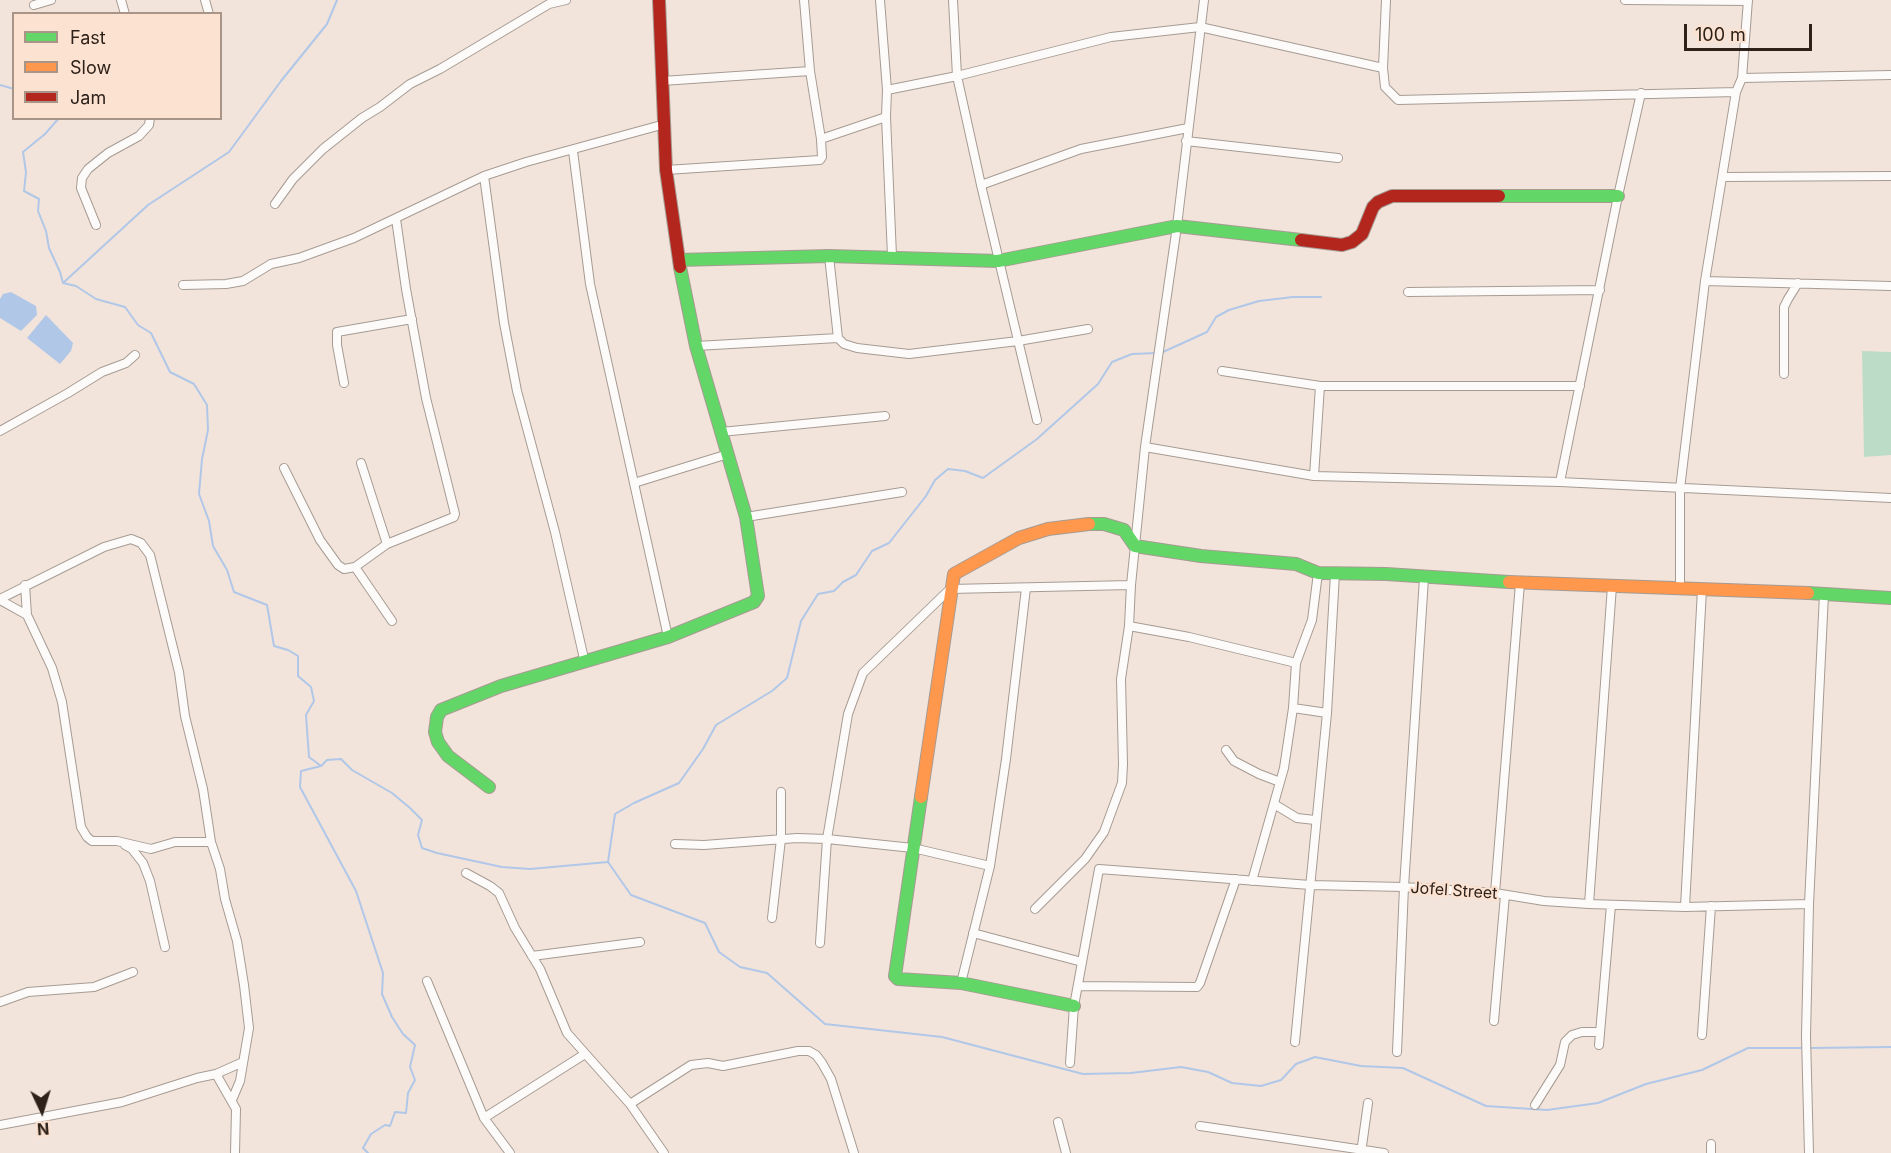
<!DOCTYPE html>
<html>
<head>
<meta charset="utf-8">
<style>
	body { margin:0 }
	#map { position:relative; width:1891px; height:1153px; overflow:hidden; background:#f2e4db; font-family:Inter,sans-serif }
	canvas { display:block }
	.legend { position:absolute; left:12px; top:12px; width:210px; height:108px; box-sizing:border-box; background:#fce2d1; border:2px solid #a99587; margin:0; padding:8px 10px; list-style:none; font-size:18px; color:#2d2119 }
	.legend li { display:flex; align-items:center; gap:12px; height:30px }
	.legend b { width:30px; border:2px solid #a99587 }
	.north { position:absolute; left:12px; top:1081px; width:60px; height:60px; -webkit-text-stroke:4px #fce2d1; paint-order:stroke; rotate:176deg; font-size:16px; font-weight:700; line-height:24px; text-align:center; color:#2d2119 }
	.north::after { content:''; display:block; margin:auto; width:21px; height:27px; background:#2d2119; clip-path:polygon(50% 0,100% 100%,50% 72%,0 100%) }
	.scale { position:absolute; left:1684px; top:24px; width:128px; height:27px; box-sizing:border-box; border:3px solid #2d2119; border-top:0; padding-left:8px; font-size:18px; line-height:21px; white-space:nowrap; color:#2d2119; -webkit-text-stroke:4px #fce2d1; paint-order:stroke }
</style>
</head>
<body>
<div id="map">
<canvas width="1891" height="1153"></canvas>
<ul class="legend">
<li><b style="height:8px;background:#63d668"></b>Fast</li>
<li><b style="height:8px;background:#ff974d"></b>Slow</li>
<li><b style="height:8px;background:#b3261e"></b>Jam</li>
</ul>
<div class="north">N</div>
<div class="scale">100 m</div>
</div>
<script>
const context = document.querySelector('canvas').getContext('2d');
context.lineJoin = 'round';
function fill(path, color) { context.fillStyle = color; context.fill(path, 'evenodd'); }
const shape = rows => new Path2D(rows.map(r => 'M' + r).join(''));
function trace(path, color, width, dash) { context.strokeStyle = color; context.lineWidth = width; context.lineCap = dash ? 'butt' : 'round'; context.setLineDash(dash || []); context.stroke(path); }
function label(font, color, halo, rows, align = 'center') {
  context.font = font + ' Inter,sans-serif'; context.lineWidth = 4.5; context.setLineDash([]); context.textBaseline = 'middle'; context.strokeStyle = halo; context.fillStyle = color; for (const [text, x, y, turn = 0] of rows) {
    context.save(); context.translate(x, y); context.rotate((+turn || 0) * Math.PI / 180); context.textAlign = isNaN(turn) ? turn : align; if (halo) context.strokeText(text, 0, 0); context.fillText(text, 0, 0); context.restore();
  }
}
fill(shape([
	[1862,351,1891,352,1891,455,1864,457]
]), '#bddcc7');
fill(shape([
	[11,292,36,306,37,315,21,331,0,318,0,299,3,294],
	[46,315,73,343,71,351,60,364,27,338]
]), '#b1c7e8');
trace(shape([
	[0,85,14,89],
	[59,118,45,134,23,152,26,172,24,191,39,199,38,211,46,231,49,248,60,272,63,283,76,286,96,299,125,307,138,325,151,333,170,372,194,384,207,405,208,430,202,459,199,494,209,521,213,546,227,570,234,592,267,605,274,646,288,650,298,656,298,676,311,687,314,701,306,715,309,757,321,766],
	[63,283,148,205,229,152,281,81,327,24,337,0],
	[1163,352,1207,332,1216,317,1229,310,1259,301,1293,297,1321,297],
	[1157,353,1132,354,1112,362,1098,384,1037,439,983,478,965,471,948,469,935,480,926,496,889,543,872,551,856,575,843,582,834,591,818,594,801,621,787,678,772,691,716,725,703,749,679,783,634,803,615,814,608,862,631,895,705,923,719,952,740,967,767,973,825,1024,942,1037,1083,1074,1131,1073,1181,1067,1208,1072,1232,1083,1261,1086,1281,1080,1296,1064,1315,1057,1361,1066,1403,1068,1486,1106,1547,1110,1598,1103,1646,1084,1702,1070,1748,1048,1804,1048],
	[1810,1048,1891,1047],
	[368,1153,363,1148,371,1134,385,1125,390,1126,395,1112,406,1113,408,1093,415,1080,410,1067,415,1045,403,1034,392,1017,382,994,383,973,356,891,300,787,301,771,321,766,327,760,341,759,352,770,392,793,410,808,422,820,418,835,422,848,437,853,502,867,530,869,608,862]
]), '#b1c7e8', 2);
const street = shape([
	[121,0,125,14],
	[205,0,209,14],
	[880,0,887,90,886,117,892,256],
	[953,0,957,76,981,185,1037,420],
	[1386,0,1383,68,1385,87,1398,100,1736,92],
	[1625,0,1748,1],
	[34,5,51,0],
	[1742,78,1891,75],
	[662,81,810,71],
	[887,90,957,76,1111,37,1200,27,1383,68],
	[821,139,886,117],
	[1186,141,1338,158],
	[573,151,590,284,668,637],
	[666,170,820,160,822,157,821,139,810,71,804,0],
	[484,176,504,323,517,391,555,532,585,663],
	[1723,177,1891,176],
	[981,185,1081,149,1188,128],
	[275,204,293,179,323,149,362,118,380,107,410,84,440,69,549,4,566,0],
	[96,225,81,188,82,178,88,169,108,153,139,136,149,125,150,118],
	[829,256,838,338,844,344,857,348,909,354,1018,341,1088,329],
	[1705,281,1891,286],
	[183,285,226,284,243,281,271,264,299,258,354,238,484,176,526,162,665,124],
	[1408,292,1600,290],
	[696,346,838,338],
	[1222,371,1320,386,1580,386],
	[1784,374,1784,307,1788,299,1798,283],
	[344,383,337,345,337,332,412,319],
	[0,431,68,393,102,372,126,363,135,355],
	[721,432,885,416],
	[1145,447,1314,476,1560,482,1891,498],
	[361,463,387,544],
	[284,468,320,540,338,565,344,569,355,567,387,544,454,517,455,514,426,398,406,289,396,219],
	[1314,476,1320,386],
	[1560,482,1618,196,1641,93],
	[634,483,728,454],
	[746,517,902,492],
	[355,567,392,621],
	[25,585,27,615,52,668,62,702,81,827,87,837,92,841,117,841,151,849,175,842,211,842],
	[1680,588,1680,489,1705,281,1736,92,1742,78,1748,0],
	[0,599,104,547,131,539,141,543,150,555,179,672,185,716,203,789,211,842,220,869,225,899,237,941,244,985,249,1028,240,1081,232,1100],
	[0,600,27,615],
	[1129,626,1189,637,1296,663,1312,620,1318,573],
	[1296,663,1293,708,1327,713],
	[1226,750,1234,761,1259,774,1280,782],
	[1274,804,1297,818,1315,820],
	[675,844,704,845,797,838,827,839,913,848,990,866],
	[125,845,132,849,143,863,150,881,165,947],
	[466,873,490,886,499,893,515,928,540,969,567,1033,630,1104,664,1153],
	[1252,881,1284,768,1293,708],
	[1495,893,1520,583],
	[1589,904,1612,586],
	[1685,907,1702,589],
	[1035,909,1085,859,1104,832,1122,783,1123,764,1121,679,1129,626,1131,585,1145,447,1177,226,1204,0],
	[772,918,781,839,781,792],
	[973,933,1082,962],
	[820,943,827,839,848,714,863,673,950,589,1131,585],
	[532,956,640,942],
	[427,981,484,1118,510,1153],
	[961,983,990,866,1006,759,1026,588],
	[1078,986,1197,987,1200,983,1236,879],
	[0,1002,28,992,94,987,133,972],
	[1494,1021,1505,895],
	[1702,1035,1711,906],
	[1295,1042,1327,713,1335,574],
	[1599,1045,1611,905],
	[1397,1052,1404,887,1424,578],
	[1070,1063,1074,1006,1099,869,1310,885,1404,887,1495,893,1544,901,1589,904,1685,907,1809,904],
	[216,1074,236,1109,235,1153],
	[630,1104,691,1065,708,1063,723,1066,798,1051,809,1051,816,1055,822,1063,831,1079,854,1153],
	[1535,1105,1560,1065,1565,1042,1572,1035,1582,1032,1600,1032],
	[484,1118,585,1054],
	[1058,1122,1066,1153],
	[0,1125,122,1102,197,1078,216,1074,243,1062],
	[1200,1126,1384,1153],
	[1711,1144,1711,1153],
	[1361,1153,1368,1103],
	[1809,1153,1806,1036,1809,904,1824,594]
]);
const fast = shape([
	[1499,196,1618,196],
	[679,260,829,256,998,261,1177,226,1301,240],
	[1089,524,1104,524,1124,530,1135,546,1201,556,1296,564,1318,573,1386,574,1509,582],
	[1808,593,1891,598],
	[489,787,448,756,438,742,435,732,437,717,441,710,501,686,668,637,754,602,758,596,746,517,696,346,680,267],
	[921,797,895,976,898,979,961,983,1074,1006]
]);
const slow = shape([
	[1509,582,1808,593],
	[921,797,954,574,1019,538,1048,529,1089,524]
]);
const jam = shape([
	[659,0,666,170,680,267],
	[1301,240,1342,245,1352,242,1362,234,1373,207,1378,202,1392,196,1499,196]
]);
trace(street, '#a69b93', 10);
trace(fast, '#a69b93', 14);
trace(slow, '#a69b93', 14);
trace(jam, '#a69b93', 14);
trace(street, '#fdfbfa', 8);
trace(fast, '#63d668', 12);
trace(slow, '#ff974d', 12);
trace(jam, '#b3261e', 12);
label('16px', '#2d2119', '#fce2d1', [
	["Jofel Street",1454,891,4]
]);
</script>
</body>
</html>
